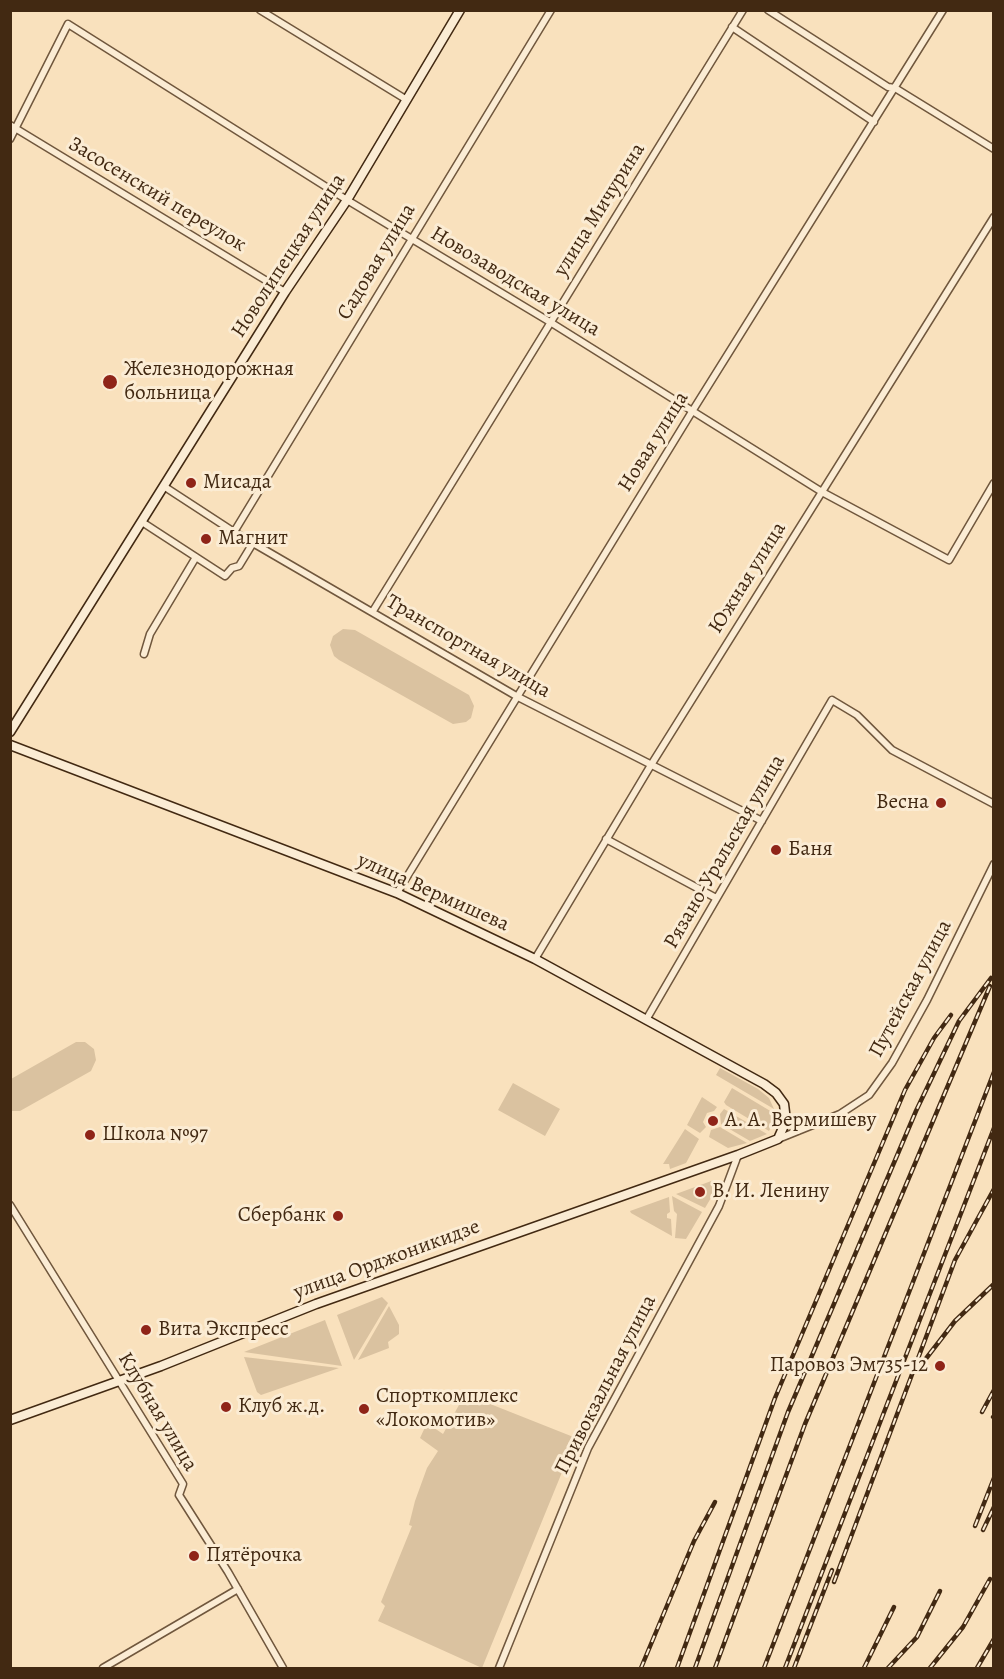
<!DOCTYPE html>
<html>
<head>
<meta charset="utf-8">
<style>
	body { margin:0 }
	#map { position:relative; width:1004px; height:1679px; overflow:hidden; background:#f9e1bd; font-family:Alegreya,serif }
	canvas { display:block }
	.frame { position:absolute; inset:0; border:12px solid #422912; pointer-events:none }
</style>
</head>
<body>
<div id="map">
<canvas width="1004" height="1679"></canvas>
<div class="frame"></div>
</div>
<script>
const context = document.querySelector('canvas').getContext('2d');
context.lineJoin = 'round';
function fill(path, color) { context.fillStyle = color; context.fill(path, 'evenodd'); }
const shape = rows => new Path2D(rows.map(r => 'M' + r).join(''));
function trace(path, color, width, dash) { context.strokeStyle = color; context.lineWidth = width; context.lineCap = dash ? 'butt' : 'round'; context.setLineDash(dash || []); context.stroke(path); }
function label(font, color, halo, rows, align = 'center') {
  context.font = font + ' Alegreya,serif'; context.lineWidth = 6; context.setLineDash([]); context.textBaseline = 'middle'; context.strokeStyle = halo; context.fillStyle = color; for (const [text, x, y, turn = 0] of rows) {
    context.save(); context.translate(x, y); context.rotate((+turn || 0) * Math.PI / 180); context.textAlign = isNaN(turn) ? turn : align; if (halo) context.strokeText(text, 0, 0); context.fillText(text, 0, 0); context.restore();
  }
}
fill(shape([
	[343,629,355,630,469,695,474,706,471,718,466,722,453,724,339,660,334,656,330,645,333,636],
	[76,1042,85,1042,94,1049,96,1060,91,1071,20,1111,11,1111,11,1079],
	[720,1068,758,1089,769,1098,774,1109,716,1075],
	[513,1083,560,1109,545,1136,498,1110],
	[732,1088,772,1112,773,1123,769,1131,726,1105,724,1102],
	[702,1097,717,1107,714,1111,707,1113,703,1122,706,1127,700,1133,687,1125],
	[724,1109,767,1134,750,1141,721,1124,720,1114],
	[720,1127,747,1143,728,1148,709,1137,711,1130],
	[685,1129,699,1139,686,1163,670,1169,669,1164,663,1164],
	[714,1180,718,1186,705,1208,676,1194],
	[672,1196,702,1212,686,1239,675,1238,677,1214,674,1211],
	[669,1197,670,1212,667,1214,667,1218,671,1219,672,1236,631,1213,630,1211],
	[382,1297,388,1303,354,1360,337,1315],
	[389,1306,399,1325,399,1334,388,1342,389,1348,358,1360],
	[325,1320,342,1366,244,1352],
	[244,1357,339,1368,261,1395,257,1392],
	[465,1394,576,1438,482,1668,378,1621,385,1606,381,1602,412,1526,409,1525,415,1501,427,1468,438,1451,420,1438,427,1423,443,1434]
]), '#dac2a0');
const street = shape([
	[260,10,407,100],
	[768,10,888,87,895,88,994,149],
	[732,27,874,122],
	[10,125,285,292],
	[10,139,68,24,347,200,550,322,822,492,949,560,994,483],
	[165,487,234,532,518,697,762,821],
	[142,522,225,576,232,568,239,566,253,543],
	[234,532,551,10],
	[373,611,743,10],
	[144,654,150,634,196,557],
	[606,839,716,898],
	[397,893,693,410,943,10],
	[535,959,651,765,994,217],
	[646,1020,832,700,857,715,892,750,994,804],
	[778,1139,840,1114,869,1095,892,1063,927,1000,994,864],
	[10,1205,183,1484,179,1495,228,1572,283,1668],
	[103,1668,238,1589],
	[499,1668,588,1448,719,1206,738,1155]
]);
const secondary = shape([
	[10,732,285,292,347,200,460,10],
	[10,745,397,893,535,959,764,1084,776,1093,784,1104,786,1121,778,1139,738,1155,316,1304,161,1366,10,1420]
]);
trace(street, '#70573d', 9);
trace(secondary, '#422912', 11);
trace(street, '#fbecd4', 6);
trace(secondary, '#fbecd4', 8);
const rail = shape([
	[921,1365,955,1321,994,1284],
	[982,1412,994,1390],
	[993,1417,994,1416],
	[975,1526,994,1478],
	[983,1530,994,1507],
	[834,1582,955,1260,994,1189],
	[641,1668,694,1541,715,1502],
	[677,1668,775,1398,905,1090,934,1038,951,1015],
	[695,1668,788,1412,916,1111,959,1021,991,978],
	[715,1668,805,1424,990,986],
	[764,1668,994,1072],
	[785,1668,994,1128],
	[794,1668,832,1570],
	[864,1668,894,1607],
	[888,1668,917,1637,940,1591],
	[930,1668,963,1627,990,1579],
	[977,1668,994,1639]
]);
trace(rail, '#422912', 4.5);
trace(rail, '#fbecd4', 2, [7]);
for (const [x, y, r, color] of [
	[110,382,8,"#8f2418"],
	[191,483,6,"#8f2418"],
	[206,539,6,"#8f2418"],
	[941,803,6,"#8f2418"],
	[776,850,6,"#8f2418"],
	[713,1121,6,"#8f2418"],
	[90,1135,6,"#8f2418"],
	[700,1192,6,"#8f2418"],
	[338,1216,6,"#8f2418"],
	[146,1330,6,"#8f2418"],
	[940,1366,6,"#8f2418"],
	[226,1407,6,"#8f2418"],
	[364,1409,6,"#8f2418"],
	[194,1556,6,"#8f2418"]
]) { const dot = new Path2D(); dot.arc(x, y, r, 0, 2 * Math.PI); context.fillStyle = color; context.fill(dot); trace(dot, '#fbecd4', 2); }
label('21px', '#422912', '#fbecd4', [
	["Засосенский переулок",157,195,31],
	["улица Мичурина",600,210,-58],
	["Новолипецкая улица",289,256,-57],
	["Садовая улица",377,262,-59],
	["Новозаводская улица",515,282,31],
	["Новая улица",654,442,-58],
	["Южная улица",748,578,-58],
	["Транспортная улица",468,647,30],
	["Рязано-Уральская улица",725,852,-60],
	["улица Вермишева",433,893,24],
	["Путейская улица",911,989,-62],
	["улица Орджоникидзе",387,1260,-20],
	["Привокзальная улица",606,1385,-63],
	["Клубная улица",157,1412,59]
]);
label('21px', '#422912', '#fbecd4', [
	["Железнодорожная",124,370],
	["больница",124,394],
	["Мисада",203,483],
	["Магнит",218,539],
	["Весна",929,803,"right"],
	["Баня",788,850],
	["А. А. Вермишеву",725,1121],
	["Школа №97",102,1135],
	["В. И. Ленину",712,1192],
	["Сбербанк",326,1216,"right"],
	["Вита Экспресс",158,1330],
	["Паровоз Эм735-12",928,1366,"right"],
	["Спорткомплекс",376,1397],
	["«Локомотив»",376,1421],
	["Клуб ж.д.",238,1407],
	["Пятёрочка",206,1556]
], 'left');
</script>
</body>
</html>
